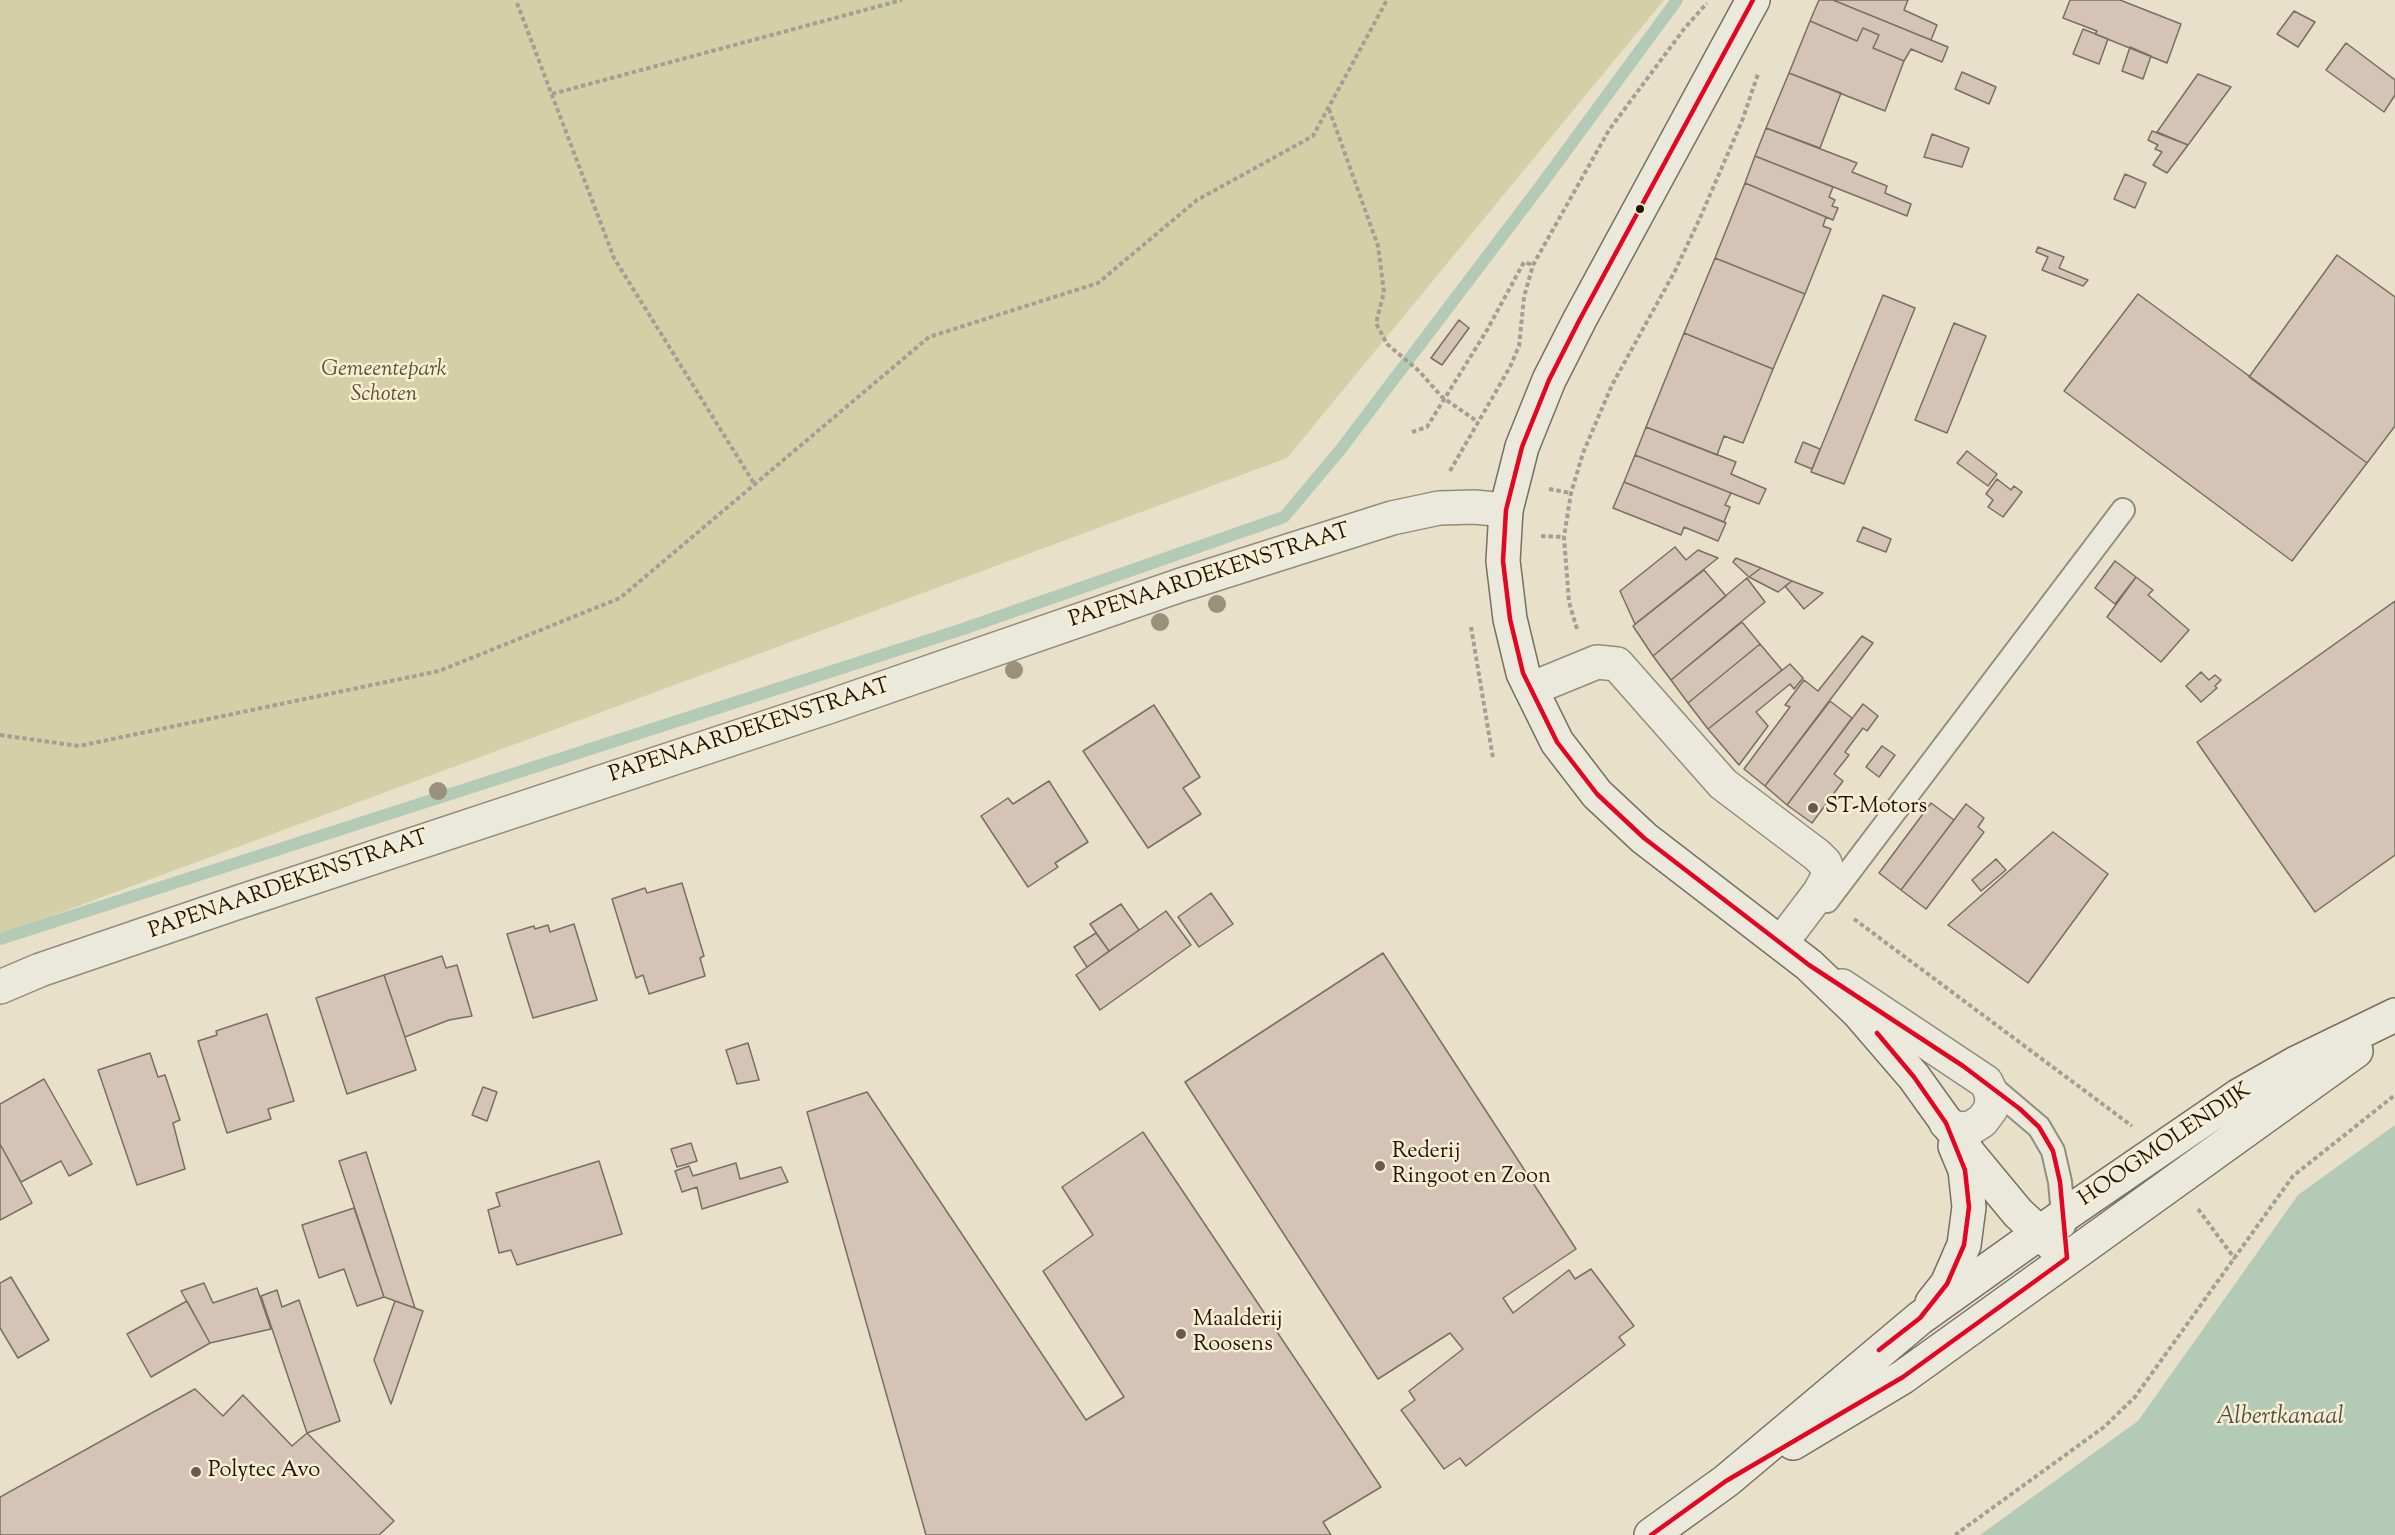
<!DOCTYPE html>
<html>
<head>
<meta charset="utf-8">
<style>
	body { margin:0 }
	canvas { display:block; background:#e8e0c8 }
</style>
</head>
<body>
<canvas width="2395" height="1535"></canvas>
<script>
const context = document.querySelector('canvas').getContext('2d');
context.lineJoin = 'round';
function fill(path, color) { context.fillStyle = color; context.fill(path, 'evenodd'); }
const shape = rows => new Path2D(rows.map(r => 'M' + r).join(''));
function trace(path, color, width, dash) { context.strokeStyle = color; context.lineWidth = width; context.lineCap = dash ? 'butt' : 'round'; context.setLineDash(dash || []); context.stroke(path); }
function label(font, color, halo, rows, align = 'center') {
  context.font = font + ' "Sorts Mill Goudy",serif'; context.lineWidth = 5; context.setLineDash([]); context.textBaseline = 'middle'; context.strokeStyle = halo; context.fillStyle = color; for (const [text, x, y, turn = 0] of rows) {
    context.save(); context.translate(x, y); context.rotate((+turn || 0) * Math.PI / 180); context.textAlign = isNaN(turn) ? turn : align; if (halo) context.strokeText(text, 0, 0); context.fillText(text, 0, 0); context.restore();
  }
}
fill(shape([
	[0,0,1664,0,1287,458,0,935]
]), '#d3d0a7');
fill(shape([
	[2395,1125,2395,1535,1980,1535,2138,1421,2298,1195]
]), '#b3cab6');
trace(shape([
	[0,939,963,629,1284,517,1341,449,1541,185,1677,0]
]), '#b3cab6', 12);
const building = shape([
	[1819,0,1833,0,1948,47,1942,62,1911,49,1904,61,1873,48,1879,35,1863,28,1857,41,1810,21,1819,0],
	[1833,0,1908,0,1904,10,1937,25,1931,40,1833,0],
	[2070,0,2120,0,2181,24,2167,63,2095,34,2097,31,2063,18,2070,0],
	[2294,11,2315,22,2298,47,2277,34,2294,11],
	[1810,21,1857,41,1863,28,1879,35,1873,48,1904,61,1885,111,1789,73,1810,21],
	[2083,29,2108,39,2099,64,2073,54,2083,29],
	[2346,43,2395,80,2395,95,2384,112,2326,70,2346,43],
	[2130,47,2151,56,2143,79,2122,71,2130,47],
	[1962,72,1996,87,1989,104,1955,89,1962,72],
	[1789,73,1841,93,1820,148,1766,128,1789,73],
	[2198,74,2231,87,2188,145,2157,132,2198,74],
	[1766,128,1857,163,1852,172,1887,186,1885,193,1911,204,1907,216,1755,156,1766,128],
	[2152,131,2188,145,2167,173,2153,165,2162,152,2155,149,2158,145,2148,140,2152,131],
	[1932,134,1969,148,1962,167,1924,157,1932,134],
	[1755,156,1833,187,1829,197,1835,200,1832,206,1838,208,1833,220,1745,183,1755,156],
	[2125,174,2146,183,2135,208,2114,199,2125,174],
	[1745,183,1826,217,1823,226,1831,229,1805,294,1715,258,1745,183],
	[2038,247,2064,257,2059,268,2088,280,2083,286,2042,270,2048,257,2036,252,2038,247],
	[2337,255,2395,297,2395,426,2367,463,2249,377,2337,255],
	[1715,258,1805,294,1773,369,1684,333,1715,258],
	[2138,294,2367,463,2292,561,2064,391,2138,294],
	[1883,295,1915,308,1844,484,1811,472,1883,295],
	[1459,320,1469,328,1442,365,1431,358,1459,320],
	[1954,323,1986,336,1947,433,1915,420,1954,323],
	[1684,333,1773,369,1743,443,1724,436,1717,455,1646,427,1684,333],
	[1646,427,1736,462,1731,474,1766,489,1759,504,1635,455,1646,427],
	[1803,442,1820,449,1812,469,1795,462,1803,442],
	[1967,451,1997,474,1988,486,1957,463,1967,451],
	[1635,455,1731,493,1725,505,1730,507,1724,522,1624,482,1635,455],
	[1997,479,2011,490,2014,486,2022,492,2003,517,1988,507,1993,500,1986,494,1997,479],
	[1624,482,1726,523,1718,541,1684,527,1681,535,1613,508,1624,482],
	[1863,527,1891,539,1886,552,1857,541,1863,527],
	[1675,547,1686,560,1698,550,1718,558,1635,624,1620,591,1675,547],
	[1736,558,1761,568,1749,577,1733,562,1736,558],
	[2115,561,2136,577,2115,604,2095,588,2115,561],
	[1761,568,1792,581,1778,592,1749,577,1761,568],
	[1704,570,1726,596,1653,656,1633,626,1704,570],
	[2136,577,2153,590,2148,595,2189,630,2161,662,2107,617,2136,577],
	[1747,578,1765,602,1671,680,1653,656,1747,578],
	[1792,581,1823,593,1804,609,1785,586,1792,581],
	[2395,601,2395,855,2315,912,2197,742,2395,601],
	[1742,622,1760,644,1688,703,1671,680,1742,622],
	[1862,636,1873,643,1765,786,1744,769,1790,707,1785,705,1804,680,1818,691,1862,636],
	[1760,644,1782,670,1708,729,1688,703,1760,644],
	[1790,664,1803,678,1794,689,1790,684,1756,712,1768,726,1739,765,1708,729,1790,664],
	[2201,672,2209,680,2215,675,2221,680,2215,686,2217,688,2201,702,2186,686,2201,672],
	[1830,701,1852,718,1787,805,1765,786,1830,701],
	[1863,704,1878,716,1867,731,1863,728,1845,752,1849,755,1834,774,1843,781,1812,823,1787,805,1863,704],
	[1154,705,1200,777,1183,788,1201,814,1148,848,1083,751,1154,705],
	[1882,746,1895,755,1879,777,1866,767,1882,746],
	[1049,781,1088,842,1055,863,1058,867,1028,887,981,816,1008,798,1013,804,1049,781],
	[1931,803,1954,820,1901,890,1879,873,1931,803],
	[1966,804,1984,818,1978,827,1984,832,1926,909,1901,890,1966,804],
	[2053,832,2108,874,2028,983,1948,925,2053,832],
	[1996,859,2006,870,1981,891,1972,880,1996,859],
	[682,883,704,956,700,958,705,976,649,994,643,975,636,978,612,899,645,888,647,893,682,883],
	[1211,893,1233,924,1199,947,1178,917,1211,893],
	[1121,904,1139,930,1109,951,1090,924,1121,904],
	[1166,911,1191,945,1100,1010,1076,975,1166,911],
	[574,924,597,1000,533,1018,507,934,534,926,535,929,548,925,550,932,574,924],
	[1096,933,1109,951,1087,967,1074,947,1096,933],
	[1383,953,1576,1249,1503,1298,1513,1313,1569,1270,1575,1279,1591,1269,1634,1326,1619,1337,1625,1345,1466,1466,1460,1458,1444,1469,1401,1410,1415,1400,1409,1391,1463,1349,1450,1333,1378,1379,1185,1082,1383,953],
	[442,956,446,968,457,965,472,1016,449,1020,405,1037,384,975,442,956],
	[384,975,416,1070,347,1094,316,998,384,975],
	[267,1014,294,1101,268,1109,271,1119,227,1133,198,1041,217,1035,216,1031,267,1014],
	[748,1043,759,1080,737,1084,726,1050,748,1043],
	[150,1053,158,1077,165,1075,180,1120,173,1123,185,1169,137,1185,98,1070,150,1053],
	[44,1079,92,1164,69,1176,61,1161,21,1182,0,1144,0,1104,44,1079],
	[483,1087,497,1092,487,1121,472,1115,483,1087],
	[867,1092,1086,1420,1124,1397,1043,1271,1093,1235,1062,1187,1143,1132,1381,1487,1323,1522,1331,1535,926,1535,807,1112,867,1092],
	[691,1143,697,1161,677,1167,671,1149,691,1143],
	[0,1144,32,1203,0,1220,0,1144],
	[366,1152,415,1308,384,1297,339,1161,366,1152],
	[599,1161,622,1234,517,1265,511,1250,499,1253,488,1210,500,1206,496,1193,599,1161],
	[736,1163,740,1179,781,1167,788,1182,702,1209,697,1187,682,1192,675,1171,689,1166,693,1176,736,1163],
	[354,1208,384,1297,357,1306,344,1269,319,1278,302,1225,354,1208],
	[11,1277,49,1340,18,1358,0,1328,0,1283,11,1277],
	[204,1283,213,1303,257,1288,271,1329,210,1343,181,1291,204,1283],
	[277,1290,282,1307,299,1300,340,1421,307,1433,261,1296,277,1290],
	[187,1301,210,1343,151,1377,127,1334,187,1301],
	[395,1301,423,1311,391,1404,374,1360,395,1301],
	[195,1389,223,1416,243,1395,292,1446,307,1433,394,1521,379,1535,0,1535,0,1497,195,1389]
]);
fill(building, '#d5c3b6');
trace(building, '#777063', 1.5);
const lane = shape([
	[1827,901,2123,510],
	[1986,1082,2039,1127,2053,1151,2060,1182,2064,1226]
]);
const street = shape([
	[1531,689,1597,662,1617,664,1723,784,1817,855,1825,863,1829,875,1819,893,1781,943],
	[1842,986,1986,1082,1992,1095,1991,1109,1982,1121,1971,1128,1958,1129,1946,1123],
	[0,987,40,970,239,902,831,706,1181,585,1392,518,1439,508,1474,507,1506,510]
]);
const secondary = shape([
	[1753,0,1580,319,1549,380,1522,447,1506,510,1503,561,1510,619,1523,673,1557,742,1597,794,1644,838,1809,965,1858,1012,1914,1077,1970,1155,2018,1213,2067,1258],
	[1932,1303,1947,1284,1964,1245,1969,1207,1965,1170,1955,1146],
	[1793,1443,1903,1377,2356,1051],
	[1651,1535,1726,1481,1920,1318,2063,1216,2238,1096,2296,1063,2395,1015]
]);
trace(lane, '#928c7d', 26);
trace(street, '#928c7d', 36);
trace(secondary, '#777063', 36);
trace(shape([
	[517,3,614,258,755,485],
	[552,94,902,0],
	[1329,109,1378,246,1384,292,1376,323,1387,344,1419,371,1442,397,1478,422],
	[1412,432,1427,427,1487,330,1524,262,1533,265],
	[1450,471,1510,367,1519,346,1524,297,1533,265,1609,130,1684,29,1707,3],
	[1549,489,1571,493],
	[1541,536,1564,537],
	[1471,627,1493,758],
	[1577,629,1569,602,1564,537,1571,493,1583,453,1612,385,1675,271,1700,218,1742,121,1758,74],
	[0,735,79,746,439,671,620,598,929,337,1098,283,1197,200,1313,136,1387,0],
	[1854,919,2132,1126],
	[2198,1209,2235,1259],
	[1955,1535,2104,1427,2135,1397,2293,1176,2395,1095]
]), '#a49f96', 4, [4.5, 3]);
trace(lane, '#ebe8dc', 22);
trace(street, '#ebe8dc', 33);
trace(secondary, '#ebe8dc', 33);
trace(shape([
	[1877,1033,1914,1077,1946,1123,1965,1170,1969,1207,1964,1245,1947,1284,1920,1318,1879,1350],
	[1651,1535,1726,1481,1903,1377,2067,1258,2060,1182,2053,1151,2039,1127,2020,1109,1963,1066,1809,965,1644,838,1597,794,1557,742,1523,673,1510,619,1503,561,1506,510,1522,447,1549,380,1580,319,1753,0]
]), '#e40521', 4.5);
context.fillStyle = '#999179';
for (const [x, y] of [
	[1217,604],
	[1160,622],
	[1014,670],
	[438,791]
]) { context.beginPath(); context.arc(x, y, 9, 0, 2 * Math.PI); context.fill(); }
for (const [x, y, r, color] of [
	[1640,209,5,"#21130a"],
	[1813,808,6,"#675b4c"],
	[1380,1166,6,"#675b4c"],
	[1181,1334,6,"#675b4c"],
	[196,1472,6,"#675b4c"]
]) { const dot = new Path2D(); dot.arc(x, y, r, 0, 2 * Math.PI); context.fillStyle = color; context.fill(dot); trace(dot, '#f8efd3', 2); }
label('italic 22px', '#595138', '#f8efd3', [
	["Gemeentepark",384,371],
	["Schoten",384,396]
]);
label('22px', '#21130a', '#f8efd3', [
	["PAPENAARDEKENSTRAAT",1210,577,-18],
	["PAPENAARDEKENSTRAAT",750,732,-18],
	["PAPENAARDEKENSTRAAT",289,886,-19],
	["HOOGMOLENDIJK",2166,1146,-34]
]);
label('22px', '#21130a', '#f8efd3', [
	["ST-Motors",1825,808],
	["Rederij",1392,1153],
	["Ringoot en Zoon",1392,1178],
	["Maalderij",1193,1321],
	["Roosens",1193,1346],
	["Polytec Avo",208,1472]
], 'left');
label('italic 24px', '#4c5044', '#f8efd3', [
	["Albertkanaal",2280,1419]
]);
</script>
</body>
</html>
